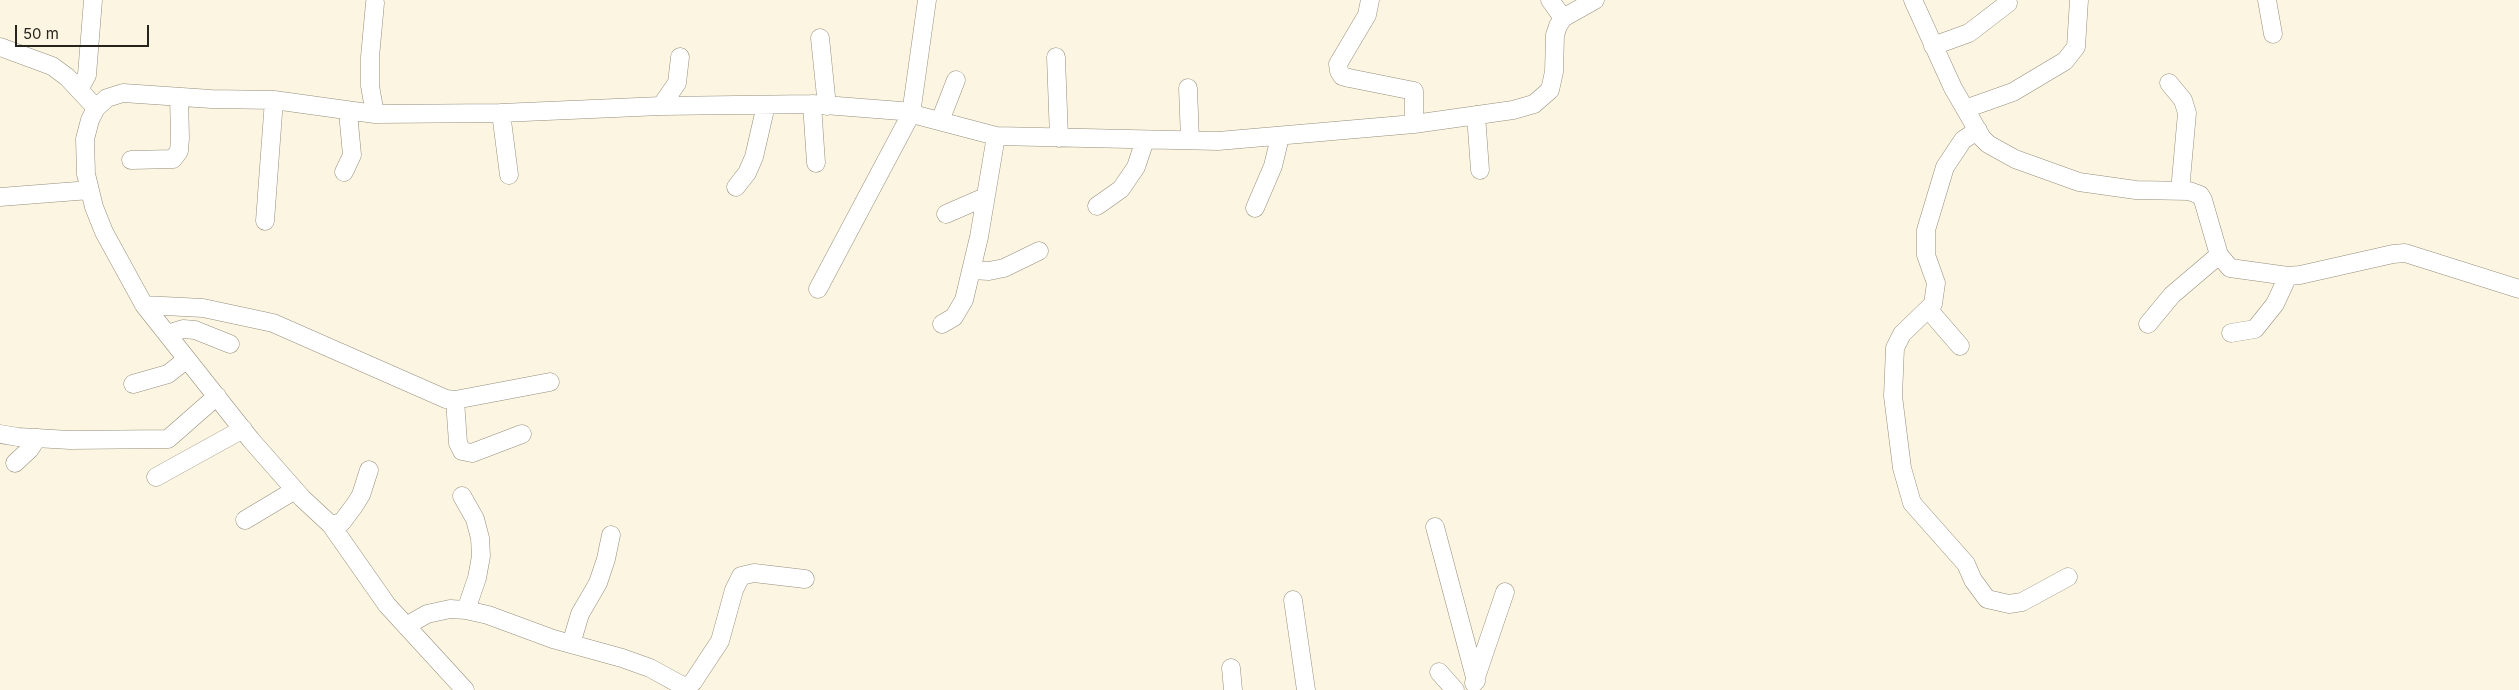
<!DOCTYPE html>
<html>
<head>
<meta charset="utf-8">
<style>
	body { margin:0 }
	#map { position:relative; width:2519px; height:690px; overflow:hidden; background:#fcf5e1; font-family:Inter,sans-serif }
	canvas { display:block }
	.scale { position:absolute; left:15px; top:25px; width:134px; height:22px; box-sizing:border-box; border:2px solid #27241d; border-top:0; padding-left:6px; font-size:15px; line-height:18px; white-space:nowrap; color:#27241d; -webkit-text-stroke:4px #fcf5e1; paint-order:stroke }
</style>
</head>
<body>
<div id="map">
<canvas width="2519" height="690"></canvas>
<div class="scale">50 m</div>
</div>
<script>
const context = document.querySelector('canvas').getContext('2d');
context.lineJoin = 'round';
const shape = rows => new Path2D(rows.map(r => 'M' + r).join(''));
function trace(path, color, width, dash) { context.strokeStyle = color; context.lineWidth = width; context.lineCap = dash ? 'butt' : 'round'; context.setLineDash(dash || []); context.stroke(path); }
const minor = shape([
	[1370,0,1367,15,1338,64,1339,71,1342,76,1349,78,1414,91,1414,124],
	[1550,0,1563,18],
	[1913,0,1953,88,1982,138,1988,144,2015,159,2079,182,2136,190,2189,191,2200,195,2203,200,2219,255,2230,268,2288,276,2300,275,2393,254,2405,253,2519,289],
	[2267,0,2273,34],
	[820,38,827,106],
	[1933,46,1969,33,2008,3],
	[0,47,52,66,67,77,96,108],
	[1056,57,1059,138],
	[2169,83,2183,100,2187,113,2180,191],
	[1188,88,1190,140],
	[79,90,87,75,93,0],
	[812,104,816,163],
	[661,106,677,83,680,57],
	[1965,109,2013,92,2065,61,2076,47,2079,0],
	[501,113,509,175],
	[375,114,370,86,370,57,375,3],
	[1476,115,1480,170],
	[940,121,956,80],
	[1978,130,1963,140,1945,167,1926,230,1926,255,1936,283,1933,304,1902,334,1895,348,1893,396,1902,468,1912,503,1966,564,1973,580,1987,599,2009,604,2022,602,2068,577],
	[131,160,173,159,179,151,180,138,179,97],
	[344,172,352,155,348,112],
	[736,187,747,173,754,157,766,105],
	[0,197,90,190],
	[1097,206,1121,189,1136,167,1145,140],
	[1255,208,1273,166,1280,137],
	[946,214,985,197],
	[265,221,274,100],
	[971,270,989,271,1004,268,1039,251],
	[818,289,911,114,927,0],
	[144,305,203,308,273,323,446,399,455,400,550,382],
	[1928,309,1960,346],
	[942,324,954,317,964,300,979,237,996,136],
	[2148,324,2172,295,2219,255],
	[2231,333,2255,329,2275,304,2288,276],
	[167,334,183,329,195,330,230,344],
	[133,384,168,374,187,359],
	[455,400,458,443,462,451,472,453,522,434],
	[0,434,18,437,70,440,168,439,217,396],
	[15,463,30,449,37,438],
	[156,477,243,429],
	[462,496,475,519,480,538,481,556,477,578,466,610],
	[245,520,295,490],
	[331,525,342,522,354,506,361,495,369,470],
	[1435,527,1476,681],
	[1293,600,1306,690],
	[406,626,427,614,450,609,466,610,488,615,553,639,622,658,650,668,681,685,688,686,693,682,720,641,734,590,741,576,754,573,805,579],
	[571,644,580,614,598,583,606,559,611,535],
	[1231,668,1233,690],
	[1439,672,1455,690],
	[1474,683,1505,592],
	[465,690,387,605,331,525,302,498,251,440,144,305,104,232,94,207,86,174,85,139,90,120,96,108,107,98,123,93,211,99,274,100,375,114,501,113,661,106,812,104,901,111,996,136,1218,141,1414,124,1513,110,1534,104,1550,90,1554,72,1555,35,1558,26,1563,18,1595,0]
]);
trace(minor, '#958e7c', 19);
trace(minor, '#fff', 18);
</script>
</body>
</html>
